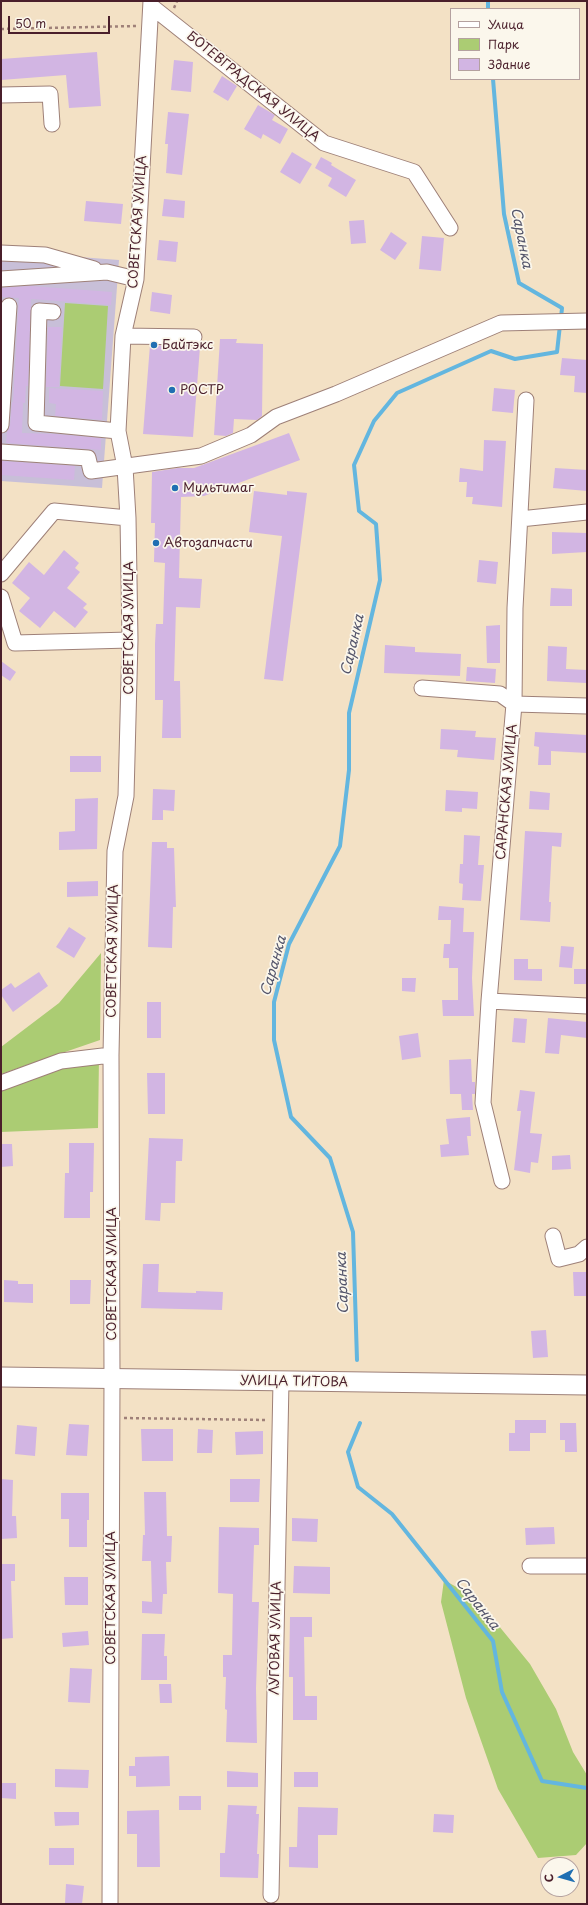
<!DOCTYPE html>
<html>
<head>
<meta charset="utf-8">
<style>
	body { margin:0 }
	#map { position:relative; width:588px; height:1905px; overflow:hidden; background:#f3e1c5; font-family:"Playpen Sans",sans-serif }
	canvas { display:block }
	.frame { position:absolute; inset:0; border:2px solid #4a1f2b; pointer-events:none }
	.legend { position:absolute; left:450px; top:8px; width:130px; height:72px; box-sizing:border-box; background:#fbf7ec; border:1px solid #b4a19f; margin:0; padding:5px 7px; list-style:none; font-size:12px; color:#4a1f2b }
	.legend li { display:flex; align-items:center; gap:8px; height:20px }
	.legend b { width:20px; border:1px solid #b4a19f }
	.north { position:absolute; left:540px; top:1857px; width:40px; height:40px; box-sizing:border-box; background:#fbf7ec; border:1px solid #b4a19f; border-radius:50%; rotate:264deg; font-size:11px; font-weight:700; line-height:16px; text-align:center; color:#4a1f2b }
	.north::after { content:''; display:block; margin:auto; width:14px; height:18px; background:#1f6fb2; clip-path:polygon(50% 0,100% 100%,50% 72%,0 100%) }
	.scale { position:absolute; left:8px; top:16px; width:102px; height:18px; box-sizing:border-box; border:2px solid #4a1f2b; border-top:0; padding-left:5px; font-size:12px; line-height:14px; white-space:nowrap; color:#4a1f2b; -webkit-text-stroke:3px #fbf7ec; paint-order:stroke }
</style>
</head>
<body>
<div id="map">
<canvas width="588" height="1905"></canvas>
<div class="frame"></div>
<ul class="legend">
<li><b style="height:5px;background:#fff"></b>Улица</li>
<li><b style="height:11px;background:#abcc73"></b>Парк</li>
<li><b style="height:11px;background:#d2b5e3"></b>Здание</li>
</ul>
<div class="north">С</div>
<div class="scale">50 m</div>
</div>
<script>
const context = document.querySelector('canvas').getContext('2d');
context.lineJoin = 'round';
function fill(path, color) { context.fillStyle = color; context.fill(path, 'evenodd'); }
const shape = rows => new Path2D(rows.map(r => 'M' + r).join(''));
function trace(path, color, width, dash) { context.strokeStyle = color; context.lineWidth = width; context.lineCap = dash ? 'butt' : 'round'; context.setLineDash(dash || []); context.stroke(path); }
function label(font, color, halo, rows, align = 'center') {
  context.font = font + ' "Playpen Sans",sans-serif'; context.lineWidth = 3.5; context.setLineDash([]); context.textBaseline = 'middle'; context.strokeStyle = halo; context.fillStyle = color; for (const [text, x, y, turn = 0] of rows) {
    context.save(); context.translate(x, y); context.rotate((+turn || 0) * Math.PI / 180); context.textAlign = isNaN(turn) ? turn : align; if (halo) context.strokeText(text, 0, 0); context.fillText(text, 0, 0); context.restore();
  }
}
fill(shape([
	[1,251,119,260,102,488,1,481]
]), '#c8bfd8');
fill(shape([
	[65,303,108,306,103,389,60,386],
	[101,953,100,1040,1,1074,1,1047,59,1003],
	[99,1057,98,1128,1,1132,1,1086],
	[444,1580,476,1598,530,1664,556,1709,573,1752,587,1775,587,1843,576,1855,538,1858,498,1789,466,1698,441,1602]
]), '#abcc73');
trace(shape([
	[488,9,488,1],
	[493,79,504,214,519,283,562,308,561,318],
	[357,1360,353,1232,330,1158,291,1117,274,1040,274,1002,289,944,340,846,349,770,349,713,380,580,376,524,359,511,354,465,374,421,397,393,491,351,515,359,557,352,560,325],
	[360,1423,348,1452,358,1487,392,1514,493,1641,502,1692,542,1781,587,1788]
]), '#63b6df', 4);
fill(shape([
	[97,52,101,106,69,108,66,75,1,80,1,59],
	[174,60,193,62,191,92,171,90],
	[222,76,237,86,228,101,213,92],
	[258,105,275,115,272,120,288,129,280,144,263,134,261,139,244,129],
	[168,112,189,114,182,175,166,173,168,144,165,144],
	[292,152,312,164,300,184,280,172],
	[321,157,332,163,331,165,356,180,346,197,328,186,332,178,315,168],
	[164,199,185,201,184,218,162,216],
	[86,201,123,204,121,224,84,221],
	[364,220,366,243,351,244,349,221],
	[391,232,407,243,395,260,380,250],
	[422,236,444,238,441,271,419,269],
	[159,240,178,242,176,262,157,260],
	[31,286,112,292,111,305,31,299,28,386,26,386,25,403,13,402,19,298,1,297,1,288],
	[152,292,172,295,170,314,150,311],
	[48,327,62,327,59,387,46,387],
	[220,339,237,339,236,343,263,344,262,416,257,420,234,419,233,433,226,436,214,435],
	[150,345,200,347,193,437,143,434],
	[562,358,587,360,587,393,574,392,575,376,560,375],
	[49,388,103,391,102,420,55,416,56,404,49,403],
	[494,388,515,390,513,413,492,411],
	[12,402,23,403,22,433,54,434,101,438,101,450,6,443,7,432,10,426],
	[289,433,300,460,204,496,181,497,179,578,202,579,200,608,176,607,174,681,180,681,181,738,162,738,163,700,155,700,155,644,156,624,163,624,165,563,154,562,155,523,151,523,152,472,178,468,194,468],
	[484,440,506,441,502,507,472,504,473,497,466,497,467,482,459,482,460,468,483,471],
	[1,461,75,466,74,480,1,475],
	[555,468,587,470,587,491,553,488],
	[254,491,287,495,287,491,307,493,283,681,264,679,282,536,249,532],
	[552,532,587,533,587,552,552,554],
	[64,550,79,563,75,568,80,572,67,588,87,604,83,608,88,612,75,628,54,611,40,628,19,611,30,598,12,583,29,562,44,575],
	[479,560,498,562,496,584,477,582],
	[551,588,572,589,572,606,550,606],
	[500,625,500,663,487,663,486,626],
	[385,645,415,647,415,652,461,654,460,676,384,673],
	[548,646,567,647,566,669,587,670,586,683,547,681],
	[1,661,16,672,10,681,1,675],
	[467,667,496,669,495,683,466,681],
	[441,729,476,731,475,737,496,738,494,760,457,757,458,750,440,749],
	[535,732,587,735,587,753,551,751,551,765,538,765,539,747,534,746],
	[70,756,101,756,101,772,70,772],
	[153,789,175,790,174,811,163,810,163,820,152,820],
	[446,790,478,792,477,809,462,808,462,812,445,811],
	[530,791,550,793,549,810,529,809],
	[98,798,97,849,59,850,59,832,75,831,75,799],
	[525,831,562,833,561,847,552,846,549,902,551,902,550,922,520,920],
	[464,835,480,836,478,865,484,865,481,901,462,900,463,884,459,883,460,864,463,864],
	[152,842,167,842,167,848,174,848,176,907,173,907,172,948,148,947],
	[98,881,98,896,67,897,67,882],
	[439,906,464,908,463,932,474,932,472,978,474,1016,443,1016,442,1000,458,1000,458,968,449,968,449,958,443,958,444,944,450,944,451,920,438,920],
	[69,927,86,938,74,958,56,947],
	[561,946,574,947,572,968,559,967],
	[514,959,528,959,528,969,542,969,542,981,514,980],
	[574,969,587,969,587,984,574,984],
	[39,972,48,986,13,1012,1,995,1,990,11,983,15,988],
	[402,978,416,978,415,992,402,991],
	[147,1002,161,1002,161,1038,147,1038],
	[514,1018,527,1019,525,1043,512,1042],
	[548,1018,587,1022,587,1038,561,1035,559,1054,545,1053],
	[418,1033,421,1057,402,1060,399,1036],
	[471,1059,472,1082,475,1082,475,1094,472,1094,473,1110,462,1110,461,1094,450,1094,449,1060],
	[147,1073,165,1073,165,1114,148,1114],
	[520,1090,535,1092,530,1133,542,1134,538,1163,531,1162,530,1173,514,1170,521,1111,517,1111],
	[470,1117,471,1136,467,1136,469,1155,441,1157,440,1145,449,1144,446,1119],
	[149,1138,183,1139,182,1161,176,1161,175,1203,161,1203,160,1221,145,1220],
	[69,1143,94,1143,93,1192,90,1192,90,1218,64,1218,65,1173,69,1173],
	[1,1144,12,1144,13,1166,1,1167],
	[570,1155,571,1169,552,1170,552,1156],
	[143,1264,159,1264,158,1292,196,1293,196,1291,223,1292,222,1310,141,1308],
	[573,1272,587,1272,587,1296,574,1296],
	[4,1280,18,1281,18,1284,33,1284,33,1303,4,1302],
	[70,1280,91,1280,90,1304,70,1304],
	[546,1330,548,1357,533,1358,531,1331],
	[515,1420,546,1420,546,1433,530,1433,530,1451,509,1451,509,1433,515,1433],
	[560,1423,576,1423,577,1452,565,1452,565,1440,560,1440],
	[69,1424,89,1425,87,1456,66,1455],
	[17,1425,37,1427,35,1456,15,1454],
	[141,1429,173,1429,173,1461,142,1461],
	[198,1429,213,1430,212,1453,197,1453],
	[263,1431,263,1454,236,1455,235,1432],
	[1,1479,13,1480,12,1516,16,1516,17,1538,1,1539],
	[230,1479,260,1479,259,1502,230,1502],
	[144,1492,166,1492,167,1536,172,1536,171,1562,166,1562,167,1594,163,1594,162,1614,142,1613,142,1601,152,1602,151,1561,142,1561,143,1535,145,1535],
	[61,1493,89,1493,89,1520,87,1520,87,1547,69,1547,69,1519,61,1519],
	[292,1518,318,1519,317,1542,292,1541],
	[219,1527,259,1528,259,1545,254,1545,252,1602,259,1602,256,1688,257,1743,226,1742,227,1710,225,1709,226,1677,223,1677,223,1655,232,1655,233,1594,218,1593],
	[554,1527,555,1544,526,1545,525,1528],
	[1,1564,15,1564,15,1581,11,1581,13,1638,1,1639],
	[294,1566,330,1567,330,1594,293,1593],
	[64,1577,88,1577,88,1605,65,1605],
	[290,1617,312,1617,312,1637,304,1637,305,1696,317,1696,317,1720,293,1720,293,1677,289,1677],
	[88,1631,89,1645,63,1647,62,1633],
	[142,1634,165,1634,164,1656,167,1656,167,1680,141,1680],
	[70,1668,92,1669,90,1703,68,1702],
	[159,1684,171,1684,172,1703,160,1703],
	[169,1756,170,1786,136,1787,136,1776,129,1776,129,1766,135,1766,135,1757],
	[55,1769,89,1770,88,1788,55,1787],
	[227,1771,258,1773,258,1787,227,1787],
	[294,1772,318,1772,318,1787,294,1787],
	[1,1783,16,1783,16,1799,1,1798],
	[179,1796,201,1796,201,1810,179,1810],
	[228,1805,257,1806,256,1814,259,1814,257,1854,259,1854,258,1878,220,1877,220,1853,225,1853],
	[298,1807,338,1808,337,1835,318,1835,318,1868,289,1867,289,1847,297,1847],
	[159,1810,160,1867,137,1867,137,1834,127,1834,127,1811],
	[54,1812,79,1812,79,1825,55,1826],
	[434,1814,454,1815,453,1833,433,1832],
	[49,1848,74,1848,74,1865,49,1865],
	[66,1884,84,1886,82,1904,65,1903]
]), '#d2b5e3');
const minor = shape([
	[151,6,324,143,414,172,450,228],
	[1,95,50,94,52,124],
	[1,253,45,255,94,269],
	[1,279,107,272,136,279],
	[53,312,39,311,36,423,118,431],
	[123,336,194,337],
	[1,425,9,306],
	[1,452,88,458,91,471,201,456,251,435,276,417,336,394,501,323,587,321],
	[520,519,587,512],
	[1,574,54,511,128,518],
	[1,597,15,643,130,640],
	[422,688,500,694,514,704,587,706],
	[489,1001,587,1006],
	[1,1083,61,1061,111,1055],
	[502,1181,483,1103,489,1001,514,704,515,608,526,400],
	[553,1236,559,1259,579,1254,587,1247],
	[530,1566,587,1566],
	[271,1895,281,1381],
	[110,1904,112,1379,111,1055,115,851,126,796,130,640,128,518,125,467,118,431,123,336,136,279,151,1]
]);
const major = shape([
	[1,1377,587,1385]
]);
trace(minor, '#9e8078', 17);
trace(major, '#9e8078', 21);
trace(shape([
	[174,8,177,1],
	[1,29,136,26],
	[124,1418,267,1420]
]), '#9e8078', 2.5, [3, 3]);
trace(minor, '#fff', 15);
trace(major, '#fff', 19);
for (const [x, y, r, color] of [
	[154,345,4,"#1f6fb2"],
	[172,390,4,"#1f6fb2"],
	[175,488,4,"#1f6fb2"],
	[156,543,4,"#1f6fb2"]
]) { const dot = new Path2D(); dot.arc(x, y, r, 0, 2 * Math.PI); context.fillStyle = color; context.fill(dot); trace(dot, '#fbf7ec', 1.5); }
label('13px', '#4a1f2b', '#fbf7ec', [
	["БОТЕВГРАДСКАЯ УЛИЦА",253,87,39],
	["СОВЕТСКАЯ УЛИЦА",138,222,-86],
	["СОВЕТСКАЯ УЛИЦА",129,628,-90],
	["САРАНСКАЯ УЛИЦА",507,792,-85],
	["СОВЕТСКАЯ УЛИЦА",113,951,-89],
	["СОВЕТСКАЯ УЛИЦА",112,1274,-90],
	["УЛИЦА ТИТОВА",294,1382,1],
	["СОВЕТСКАЯ УЛИЦА",111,1598,-90],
	["ЛУГОВАЯ УЛИЦА",276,1638,-89]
]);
label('13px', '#4a1f2b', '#fbf7ec', [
	["Байтэкс",162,345],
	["РОСТР",180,390],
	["Мультимаг",183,488],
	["Автозапчасти",164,543]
], 'left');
label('italic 14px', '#53546a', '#fbf7ec', [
	["Саранка",521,238,79],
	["Саранка",353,645,-77],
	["Саранка",274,966,-74],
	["Саранка",343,1283,-92],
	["Саранка",477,1604,52]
]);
</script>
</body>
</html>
